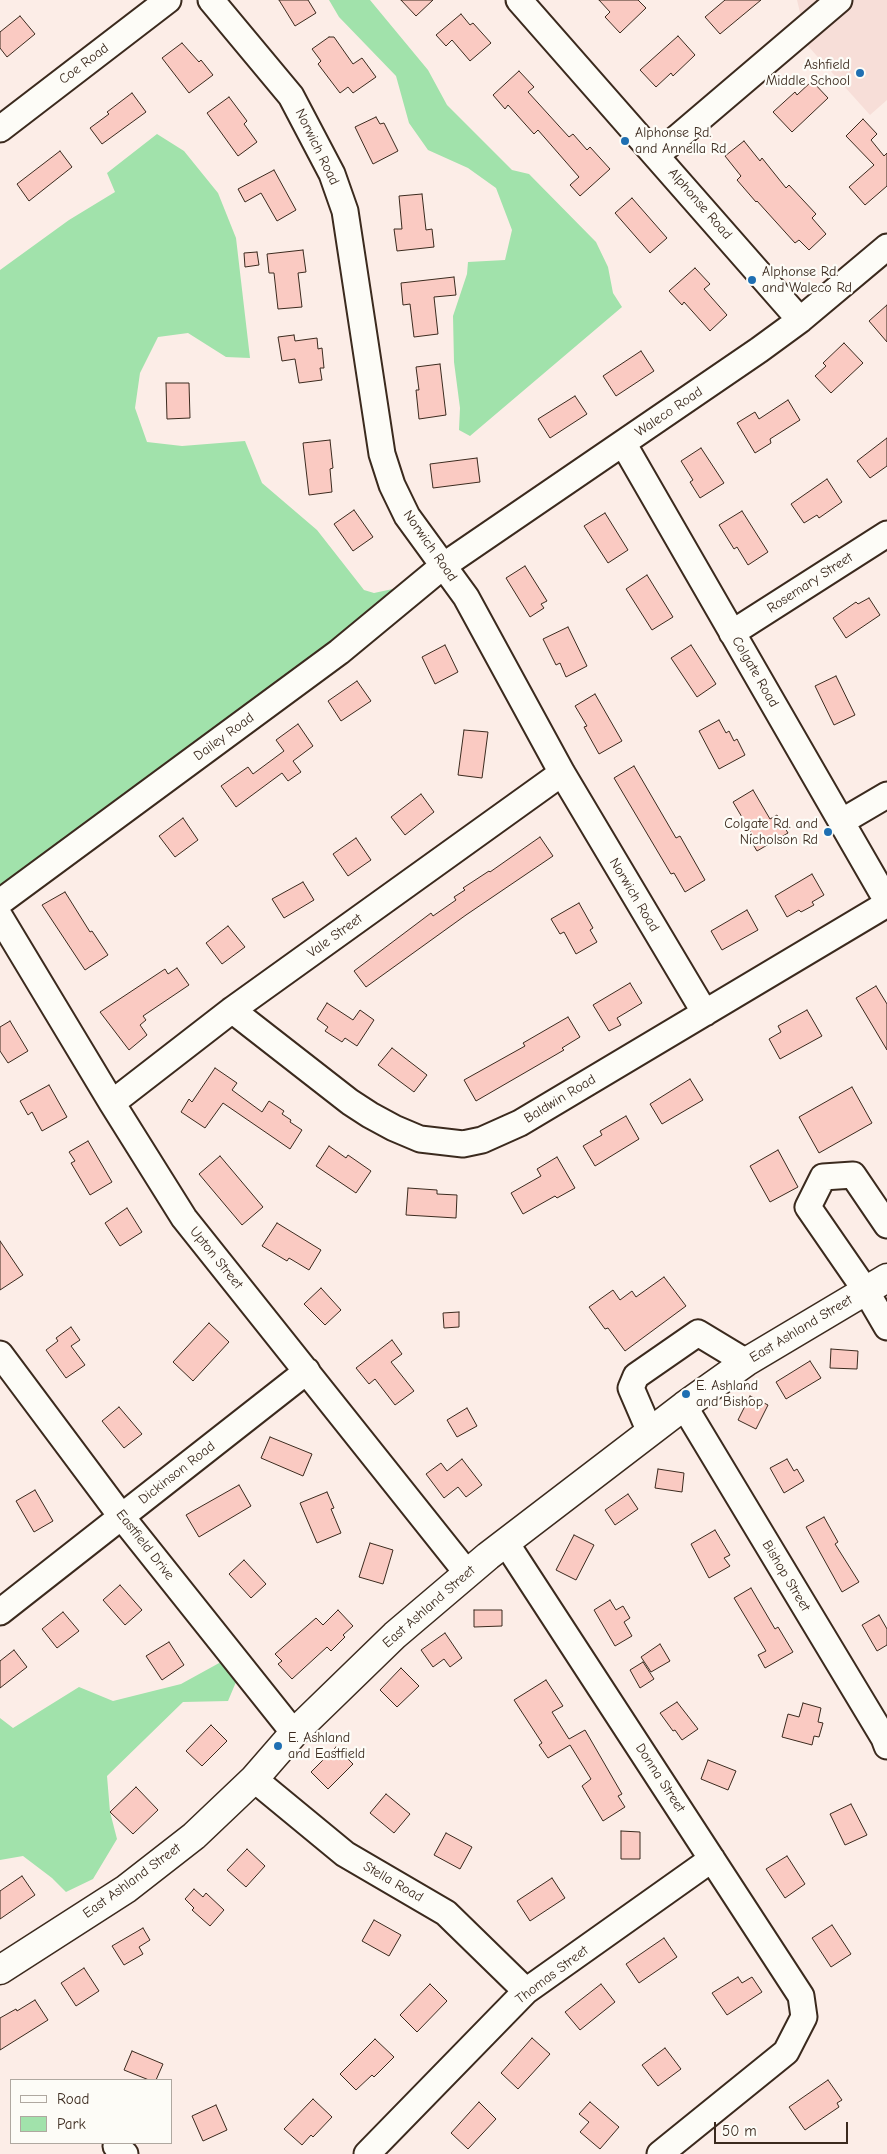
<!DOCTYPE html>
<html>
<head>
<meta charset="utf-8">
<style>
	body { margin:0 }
	#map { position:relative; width:887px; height:2154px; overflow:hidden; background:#fcede7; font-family:"Comic Neue",sans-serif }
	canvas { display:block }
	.legend { position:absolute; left:10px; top:2079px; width:162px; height:65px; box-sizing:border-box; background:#fdfcf7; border:1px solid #afa8a0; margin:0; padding:6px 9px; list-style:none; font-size:15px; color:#3b2a1e }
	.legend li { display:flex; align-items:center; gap:10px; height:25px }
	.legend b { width:25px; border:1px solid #afa8a0 }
	.scale { position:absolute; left:714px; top:2122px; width:134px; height:22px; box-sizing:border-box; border:2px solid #3b2a1e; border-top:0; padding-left:6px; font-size:15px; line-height:18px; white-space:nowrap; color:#3b2a1e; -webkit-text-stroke:4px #fdfcf7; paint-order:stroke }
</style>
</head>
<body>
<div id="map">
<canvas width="887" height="2154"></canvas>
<ul class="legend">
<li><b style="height:6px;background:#fdfcf7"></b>Road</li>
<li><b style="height:14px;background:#a1e2ab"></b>Park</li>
</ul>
<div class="scale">50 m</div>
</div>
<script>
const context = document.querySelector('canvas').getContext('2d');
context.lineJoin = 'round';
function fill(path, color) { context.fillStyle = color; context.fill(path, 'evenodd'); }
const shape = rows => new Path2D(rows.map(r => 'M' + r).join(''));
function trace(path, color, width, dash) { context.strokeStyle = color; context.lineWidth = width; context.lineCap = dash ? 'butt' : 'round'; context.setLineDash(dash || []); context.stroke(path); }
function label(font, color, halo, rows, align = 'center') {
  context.font = font + ' "Comic Neue",sans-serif'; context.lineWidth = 4.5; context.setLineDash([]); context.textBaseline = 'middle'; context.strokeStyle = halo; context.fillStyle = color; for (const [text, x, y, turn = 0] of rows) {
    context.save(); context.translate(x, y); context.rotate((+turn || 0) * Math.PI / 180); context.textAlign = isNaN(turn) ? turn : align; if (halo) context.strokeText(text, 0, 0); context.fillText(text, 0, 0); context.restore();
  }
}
fill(shape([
	[797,0,887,0,887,100,870,115,808,46]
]), '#f7ded8');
fill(shape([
	[329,0,370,0,428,70,447,105,512,170,529,174,596,242,608,267,613,293,622,307,470,436,459,430,460,408,454,362,453,316,467,274,468,262,505,260,512,230,496,188,468,168,428,150,409,123,396,76,339,17],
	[157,134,184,151,218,193,236,238,250,358,226,357,188,333,158,337,140,373,135,408,147,442,182,446,245,441,262,483,317,530,364,590,374,593,402,587,0,890,0,270,69,220,115,192,107,173],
	[221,1662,236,1682,228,1701,183,1702,107,1776,110,1812,117,1839,93,1879,66,1892,52,1878,23,1856,0,1860,0,1718,13,1728,79,1687,113,1701,181,1684]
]), '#a1e2ab');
const building = shape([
	[279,0,308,0,316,13,295,26,279,0],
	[401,0,433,0,416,16,401,0],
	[599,0,638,0,646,8,620,33,605,17,610,12,599,0],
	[725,0,761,0,720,34,705,17,725,0],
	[461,14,470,25,473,23,491,43,470,61,452,40,446,46,436,35,461,14],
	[20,16,35,34,7,57,0,48,0,32,20,16],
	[678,36,695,55,673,76,671,73,656,87,640,70,678,36],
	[329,37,334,37,353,64,362,58,376,77,353,93,348,87,340,93,318,64,321,61,312,49,329,37],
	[182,43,199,62,201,60,213,75,189,93,162,58,182,43],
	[519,71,534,87,528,92,569,137,573,134,587,150,590,147,610,169,580,196,570,185,579,177,538,130,534,134,508,105,505,109,493,95,519,71],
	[812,81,828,98,792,132,773,112,795,92,797,95,812,81],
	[132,93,146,112,102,144,90,128,109,114,107,112,132,93],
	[229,97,247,121,244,124,257,142,238,156,207,113,229,97],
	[376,117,380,124,384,123,398,151,373,164,355,127,376,117],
	[863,119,877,134,871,140,884,156,887,153,887,186,865,205,849,187,874,165,846,136,863,119],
	[744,141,760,161,762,158,786,188,789,185,816,214,812,218,826,234,809,250,799,240,795,243,757,201,756,202,737,180,741,176,725,156,744,141],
	[60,151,72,167,29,201,17,184,60,151],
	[274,170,296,210,277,221,261,193,245,202,238,189,274,170],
	[422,194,426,230,432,229,434,247,397,251,394,229,402,229,399,196,422,194],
	[632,198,667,238,650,253,615,213,632,198],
	[303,250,306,272,298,273,302,307,278,309,274,273,269,273,267,254,303,250],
	[257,252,259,265,245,267,244,253,257,252],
	[695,268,710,284,704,289,727,315,710,331,684,302,682,305,669,291,695,268],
	[454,277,456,295,434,297,438,334,414,337,410,304,403,305,401,283,454,277],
	[887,305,887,342,869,321,887,305],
	[294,335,295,341,317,338,318,349,322,348,324,368,320,368,322,380,299,383,295,359,282,361,278,337,294,335],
	[844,343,863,363,831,393,815,376,826,366,823,363,844,343],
	[641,351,654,371,616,396,603,376,641,351],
	[440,364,446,415,419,419,416,390,419,390,416,367,440,364],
	[166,383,189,383,190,418,167,419,166,383],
	[575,396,587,414,550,438,538,419,575,396],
	[788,400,800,420,770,439,771,443,755,453,737,423,755,412,759,419,788,400],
	[887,438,887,466,870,478,857,461,887,438],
	[330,440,333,468,330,469,332,492,309,495,303,443,330,440],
	[701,448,724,483,700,498,690,482,693,480,681,461,701,448],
	[477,458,480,482,433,488,430,464,477,458],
	[827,479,842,502,819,518,817,515,804,523,791,504,827,479],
	[354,510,373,537,353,551,334,524,354,510],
	[742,511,768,552,748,565,737,547,734,549,719,525,742,511],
	[605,513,628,550,608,563,584,526,605,513],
	[525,566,547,601,541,604,544,608,530,617,506,578,525,566],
	[647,575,673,617,652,630,626,589,647,575],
	[869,598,880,615,846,638,833,618,856,602,858,604,869,598],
	[568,627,587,666,566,677,560,663,556,665,543,639,568,627],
	[445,645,458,672,435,684,422,657,445,645],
	[691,645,716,684,697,697,671,658,691,645],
	[836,676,855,715,834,725,815,686,836,676],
	[357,681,371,701,341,721,328,701,357,681],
	[595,694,622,741,599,754,584,727,587,726,575,706,595,694],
	[719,720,726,733,729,731,734,741,737,739,745,755,719,769,699,731,719,720],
	[298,724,313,746,293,761,301,772,288,781,282,773,236,807,221,786,248,767,253,774,284,751,276,740,298,724],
	[464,730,488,732,482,778,458,775,464,730],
	[634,766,676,838,680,836,705,880,685,892,674,873,671,874,614,778,634,766],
	[753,790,770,819,777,815,788,833,757,851,748,836,752,834,733,802,753,790],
	[421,794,434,812,405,835,391,817,421,794],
	[183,818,198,840,175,857,159,836,183,818],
	[540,837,553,856,466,915,366,987,354,971,431,913,433,916,456,900,454,897,465,890,463,888,489,871,490,872,540,837],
	[356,838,371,860,348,876,333,854,356,838],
	[812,874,824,895,812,902,814,905,801,912,799,910,787,917,775,896,812,874],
	[303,882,314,900,284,918,272,899,303,882],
	[65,892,90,932,92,931,108,955,85,970,42,905,65,892],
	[579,903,593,928,590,930,597,942,576,954,564,932,560,934,551,919,579,903],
	[747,910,758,930,722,950,711,931,747,910],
	[228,926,245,947,222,964,206,943,228,926],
	[177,968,189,985,143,1016,146,1020,140,1025,147,1035,129,1050,100,1012,165,969,168,974,177,968],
	[630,983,642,1003,617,1018,621,1025,609,1031,593,1005,630,983],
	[876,986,887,1004,887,1050,856,998,876,986],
	[327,1003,353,1020,360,1010,374,1020,357,1046,345,1038,342,1042,325,1031,328,1027,317,1019,327,1003],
	[807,1010,822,1036,780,1059,769,1039,781,1032,778,1026,807,1010],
	[568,1017,580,1037,562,1048,564,1050,476,1101,464,1080,525,1046,523,1043,568,1017],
	[10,1021,28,1051,8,1063,0,1051,0,1027,10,1021],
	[392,1048,427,1075,414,1092,378,1065,392,1048],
	[215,1068,237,1083,232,1090,262,1112,269,1101,284,1111,282,1114,291,1120,290,1122,302,1130,290,1149,223,1103,205,1128,181,1112,189,1099,192,1102,215,1068],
	[690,1079,703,1100,662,1124,650,1104,690,1079],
	[49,1085,67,1117,42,1131,32,1112,28,1115,20,1101,49,1085],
	[852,1087,872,1123,819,1153,799,1117,852,1087],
	[626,1116,639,1139,595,1166,583,1146,602,1135,600,1131,626,1116],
	[88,1141,112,1182,90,1195,71,1163,75,1161,69,1152,88,1141],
	[329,1146,346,1158,348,1155,371,1171,356,1193,316,1166,329,1146],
	[778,1150,798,1187,770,1202,750,1166,778,1150],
	[220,1156,263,1207,242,1225,199,1174,220,1156],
	[557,1157,575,1188,557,1198,555,1196,523,1214,511,1193,541,1176,537,1169,557,1157],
	[408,1188,437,1190,437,1194,457,1195,456,1218,406,1215,408,1188],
	[127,1208,142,1232,120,1246,105,1223,127,1208],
	[277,1223,321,1250,309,1270,289,1258,287,1261,262,1246,277,1223],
	[0,1241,23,1275,0,1290,0,1241],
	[664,1277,686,1306,625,1351,608,1328,605,1329,589,1307,613,1290,620,1300,632,1291,636,1297,664,1277],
	[321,1288,341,1310,325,1325,304,1304,321,1288],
	[459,1312,459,1327,444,1328,443,1313,459,1312],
	[209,1323,229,1342,193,1381,173,1362,209,1323],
	[71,1327,80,1340,71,1346,85,1365,66,1378,46,1350,58,1341,56,1338,71,1327],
	[392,1340,402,1354,391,1362,414,1391,395,1405,375,1379,369,1384,356,1368,392,1340],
	[831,1349,858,1351,857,1369,830,1368,831,1349],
	[810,1361,821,1378,786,1399,776,1382,810,1361],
	[750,1396,768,1405,756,1429,738,1420,750,1396],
	[119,1407,142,1434,124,1448,102,1421,119,1407],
	[467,1408,477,1426,457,1437,447,1420,467,1408],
	[270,1437,312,1454,303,1476,261,1458,270,1437],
	[462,1459,482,1485,466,1497,458,1487,444,1498,426,1474,441,1463,447,1471,462,1459],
	[787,1459,794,1471,797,1469,804,1481,784,1493,770,1468,787,1459],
	[658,1469,684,1473,682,1492,655,1488,658,1469],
	[239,1485,251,1506,199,1537,186,1515,239,1485],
	[35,1490,53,1521,34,1532,16,1501,35,1490],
	[327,1492,334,1508,331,1509,341,1533,317,1543,300,1503,327,1492],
	[628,1494,638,1509,615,1525,605,1510,628,1494],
	[824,1517,838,1542,835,1544,859,1582,842,1592,806,1527,824,1517],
	[715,1530,730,1555,724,1558,730,1566,709,1578,691,1544,715,1530],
	[574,1535,594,1545,576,1580,556,1570,574,1535],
	[370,1543,393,1550,383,1584,359,1577,370,1543],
	[244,1560,266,1584,251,1598,229,1574,244,1560],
	[120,1585,142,1610,125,1625,103,1600,120,1585],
	[751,1588,775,1629,778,1627,793,1652,765,1668,758,1655,766,1651,734,1598,751,1588],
	[610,1600,616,1610,623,1606,630,1618,624,1622,632,1636,615,1646,594,1610,610,1600],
	[338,1610,353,1626,343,1635,345,1637,331,1651,327,1647,292,1679,278,1664,282,1661,275,1654,316,1618,323,1625,338,1610],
	[474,1610,502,1610,502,1626,474,1627,474,1610],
	[63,1612,79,1631,57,1648,42,1629,63,1612],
	[879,1615,887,1629,887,1645,877,1651,862,1625,879,1615],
	[445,1633,462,1658,450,1667,444,1659,433,1667,421,1650,445,1633],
	[169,1642,184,1665,162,1680,146,1656,169,1642],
	[660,1644,670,1661,651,1672,641,1657,660,1644],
	[14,1650,27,1667,0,1688,0,1661,14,1650],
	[643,1662,654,1679,640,1688,630,1670,643,1662],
	[401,1668,419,1686,397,1707,380,1690,401,1668],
	[546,1680,563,1706,552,1712,569,1739,585,1730,622,1794,618,1796,625,1807,603,1821,582,1786,591,1779,570,1745,548,1758,539,1745,542,1743,514,1700,546,1680],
	[677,1702,698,1729,682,1740,675,1730,673,1731,660,1713,677,1702],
	[803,1703,821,1708,818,1722,823,1723,819,1737,814,1736,812,1745,782,1737,788,1714,799,1717,803,1703],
	[211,1725,227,1741,202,1766,186,1751,211,1725],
	[336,1747,353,1764,328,1789,311,1772,336,1747],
	[708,1760,736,1771,728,1790,701,1779,708,1760],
	[136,1787,158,1810,133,1834,110,1812,136,1787],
	[386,1794,410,1814,394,1833,370,1813,386,1794],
	[851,1804,867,1835,845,1845,830,1814,851,1804],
	[621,1831,640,1832,640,1859,621,1859,621,1831],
	[446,1833,472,1847,460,1869,434,1855,446,1833],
	[247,1849,265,1866,246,1887,227,1870,247,1849],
	[787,1856,805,1884,785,1898,766,1869,787,1856],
	[22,1876,35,1895,0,1919,0,1891,22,1876],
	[552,1878,565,1898,530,1921,517,1901,552,1878],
	[194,1889,203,1897,206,1893,224,1910,210,1926,192,1910,194,1908,185,1899,194,1889],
	[374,1920,401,1935,389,1956,362,1941,374,1920],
	[832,1925,851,1954,831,1967,812,1938,832,1925],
	[143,1928,150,1940,139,1947,143,1954,124,1965,112,1946,143,1928],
	[664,1938,677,1957,639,1983,626,1964,664,1938],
	[84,1968,99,1991,76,2006,61,1983,84,1968],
	[738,1977,742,1983,752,1977,762,1992,727,2015,712,1993,738,1977],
	[430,1984,447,2001,417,2032,400,2015,430,1984],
	[601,1984,615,2002,580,2030,565,2012,601,1984],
	[35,2000,48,2020,0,2050,0,2018,16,2009,17,2011,35,2000],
	[532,2038,550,2054,518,2089,501,2073,532,2038],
	[375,2039,394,2057,374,2077,372,2075,356,2090,340,2074,375,2039],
	[665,2048,681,2069,658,2086,642,2065,665,2048],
	[132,2051,163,2064,156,2080,149,2080,124,2070,132,2051],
	[828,2080,842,2100,837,2103,839,2107,805,2130,789,2107,828,2080],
	[313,2099,332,2117,313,2137,311,2135,302,2145,284,2129,313,2099],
	[479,2102,496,2119,468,2149,451,2133,479,2102],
	[590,2102,619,2127,600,2149,580,2132,589,2122,579,2114,590,2102],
	[216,2105,227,2130,203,2141,192,2116,216,2105]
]);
fill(building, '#facac2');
trace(building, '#3b2a1e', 1);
const minor = shape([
	[211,0,291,96,332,174,345,211,382,454,392,485,407,516,466,597,562,773,705,1013],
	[519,0,800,320],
	[0,129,168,0],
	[657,155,839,0],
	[623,443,887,901],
	[732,633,887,534],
	[841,822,887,795],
	[0,902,339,652,443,566,759,350,800,320,887,247],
	[0,917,112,1103,184,1218,467,1573],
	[232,1010,350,1102,370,1115,394,1128,420,1139,463,1144,482,1140,520,1123,887,904],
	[112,1103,232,1010,562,773],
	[887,1225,853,1175,823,1177,808,1207,866,1291,887,1327],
	[0,1354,121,1516,294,1733],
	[684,1406,884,1738,887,1746],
	[650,1432,631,1388,636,1376,698,1333,746,1362],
	[506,1543,801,1996,804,2017,786,2052,660,2154],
	[0,1612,307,1371],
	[254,1779,345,1854,446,1913,526,1991],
	[116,2146,125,2154],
	[367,2154,526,1991,712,1859]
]);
const major = shape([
	[0,1970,126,1889,194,1836,254,1779,294,1733,395,1635,488,1556,684,1406,746,1362,887,1278]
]);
trace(minor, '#3b2a1e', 29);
trace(major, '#3b2a1e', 31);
trace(minor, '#fdfcf7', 25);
trace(major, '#fdfcf7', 28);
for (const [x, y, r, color] of [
	[860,73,5,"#1f6fb2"],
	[625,141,5,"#1f6fb2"],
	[752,280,5,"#1f6fb2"],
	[828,832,5,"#1f6fb2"],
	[686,1394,5,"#1f6fb2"],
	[278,1746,5,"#1f6fb2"]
]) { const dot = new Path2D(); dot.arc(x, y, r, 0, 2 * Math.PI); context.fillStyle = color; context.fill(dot); trace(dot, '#fdfcf7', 2); }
label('14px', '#3b2a1e', '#fdfcf7', [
	["Coe Road",84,64,-37],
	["Norwich Road",317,147,64],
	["Alphonse Road",700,204,49],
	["Waleco Road",669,412,-34],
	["Norwich Road",430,546,55],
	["Rosemary Street",810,583,-33],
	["Colgate Road",755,672,60],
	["Dailey Road",224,737,-36],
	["Norwich Road",634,895,59],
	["Vale Street",335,936,-36],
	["Baldwin Road",560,1099,-31],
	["Upton Street",216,1258,51],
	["East Ashland Street",801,1329,-31],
	["Dickinson Road",177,1473,-38],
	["Eastfield Drive",145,1545,52],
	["Bishop Street",786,1576,59],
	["East Ashland Street",429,1607,-41],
	["Donna Street",660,1778,57],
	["East Ashland Street",132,1881,-36],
	["Stella Road",393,1882,30],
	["Thomas Street",552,1975,-37]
]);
label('14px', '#3b2a1e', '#fdfcf7', [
	["Ashfield",850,65,"right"],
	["Middle School",850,81,"right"],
	["Alphonse Rd.",635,133],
	["and Annella Rd",635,149],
	["Alphonse Rd.",762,272],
	["and Waleco Rd",762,288],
	["Colgate Rd. and",818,824,"right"],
	["Nicholson Rd",818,840,"right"],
	["E. Ashland",696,1386],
	["and Bishop",696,1402],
	["E. Ashland",288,1738],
	["and Eastfield",288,1754]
], 'left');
</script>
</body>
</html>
